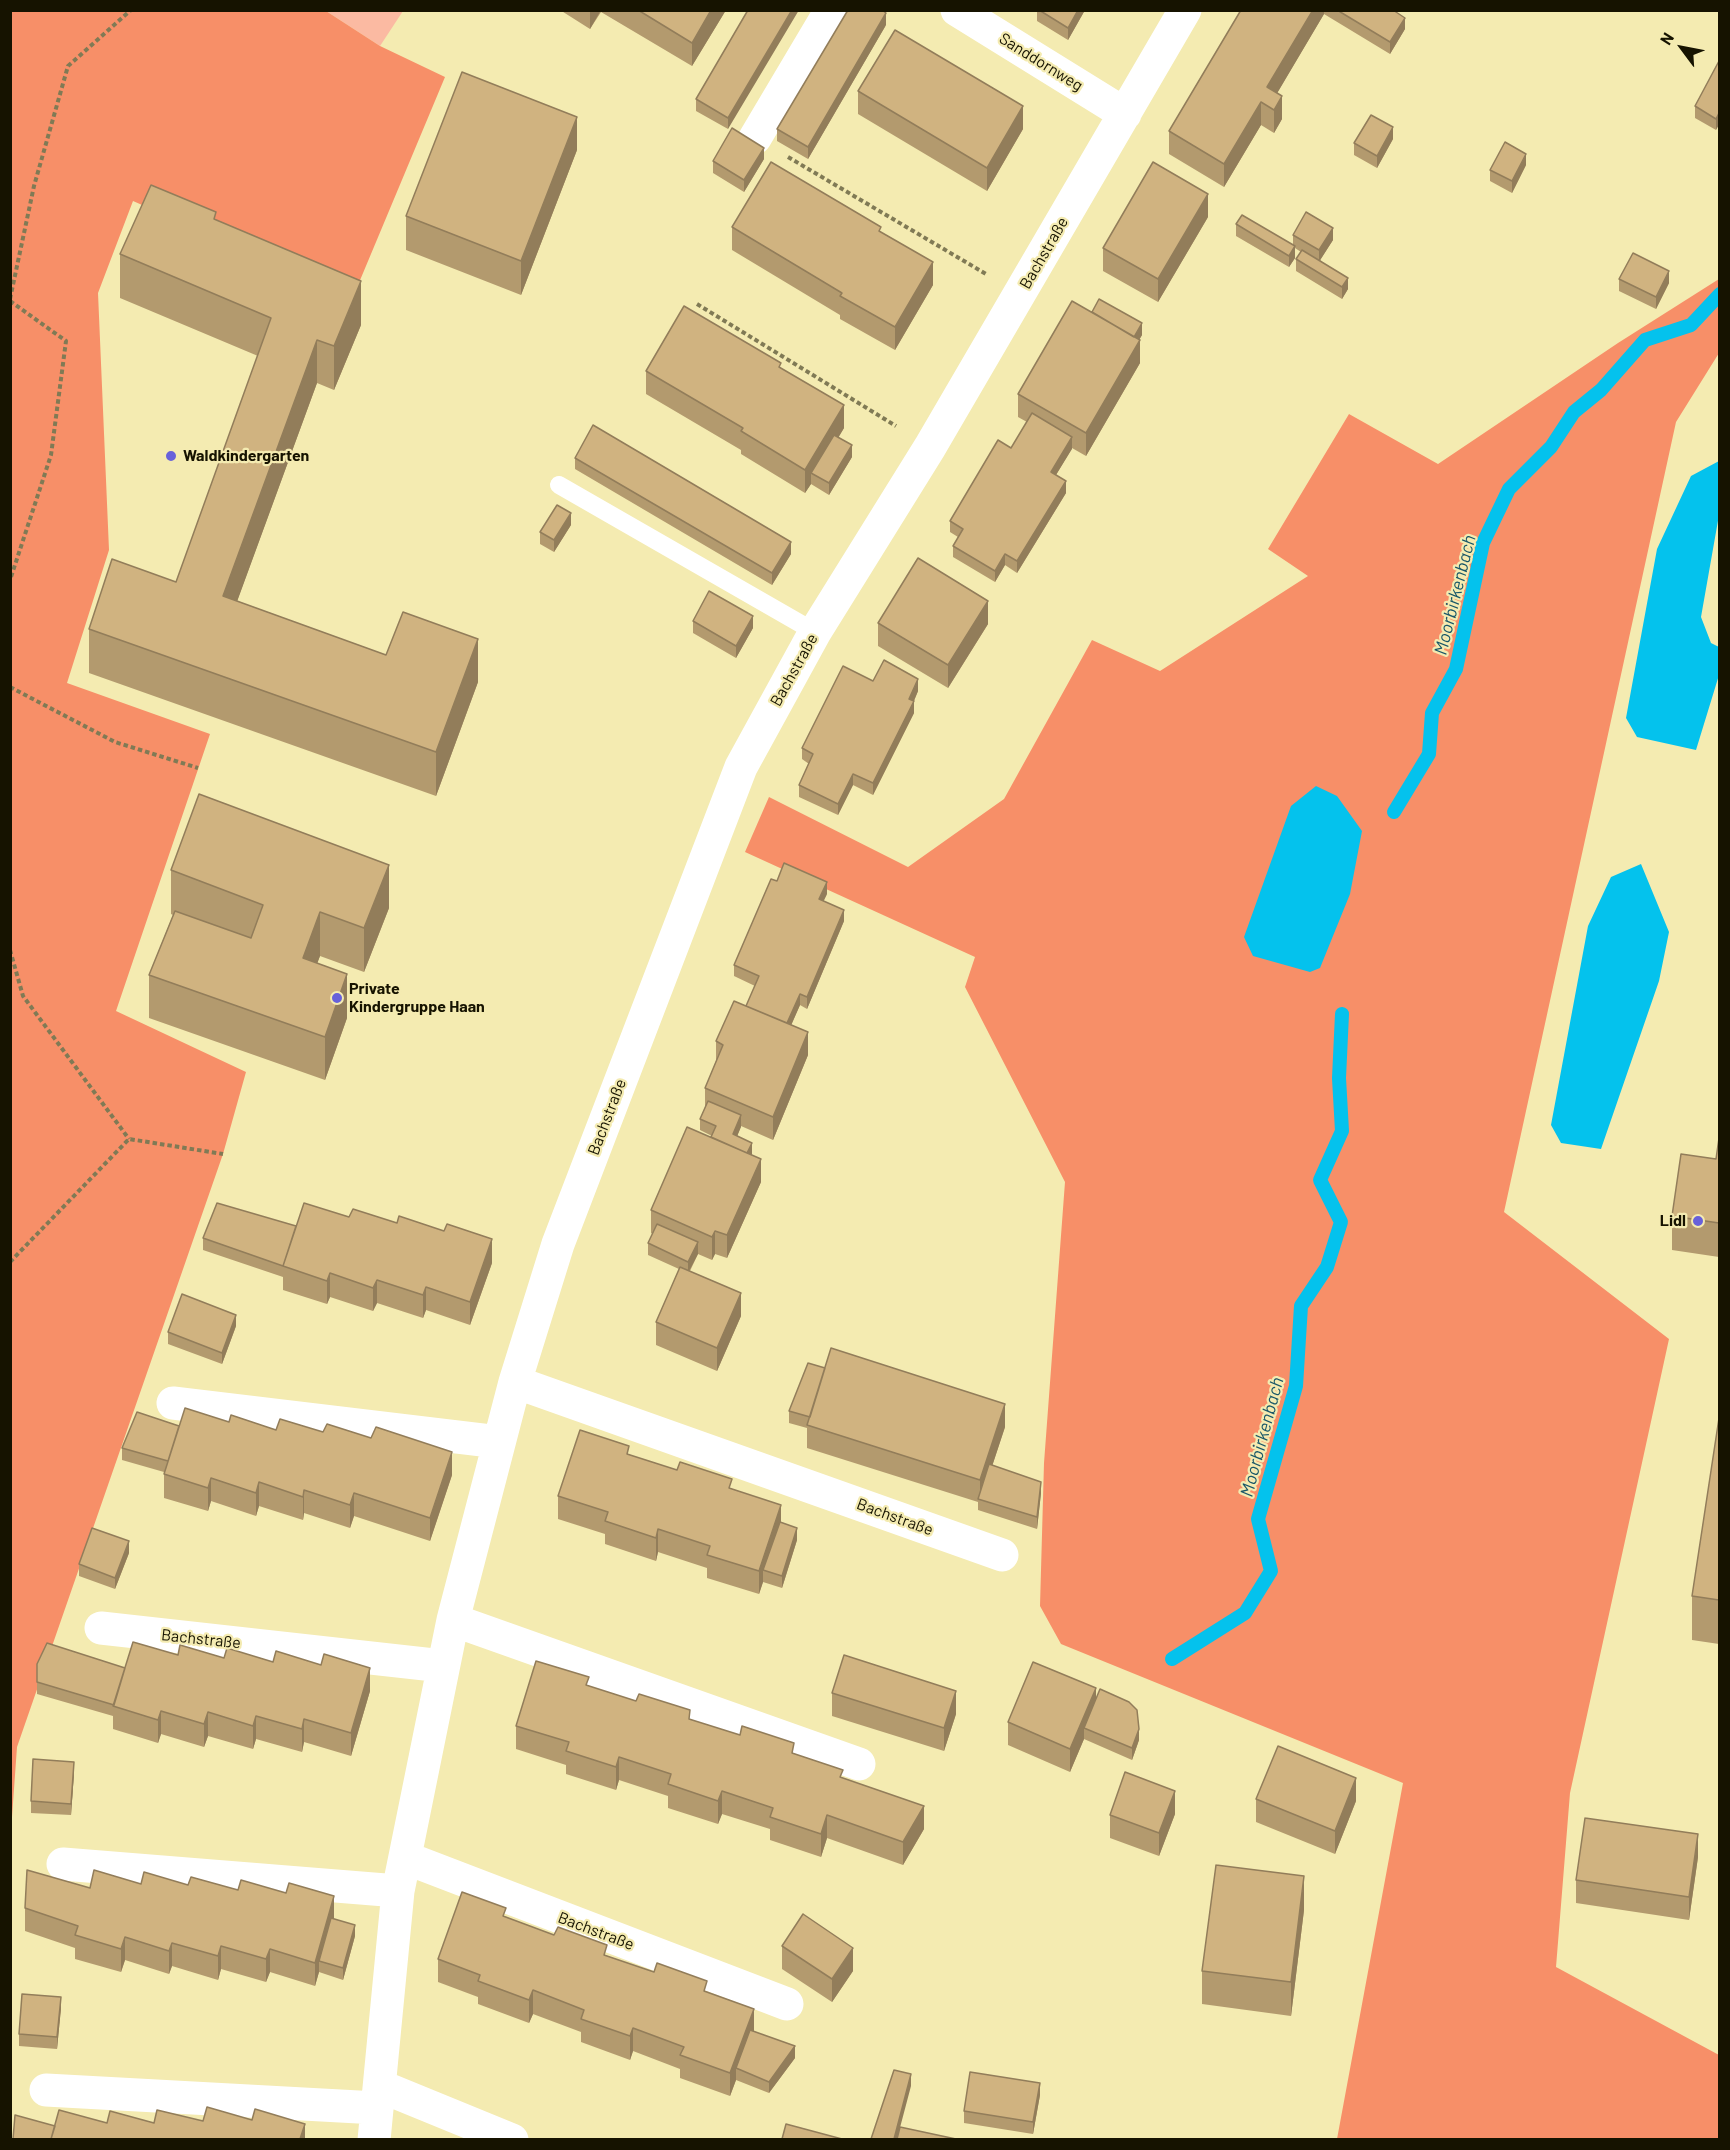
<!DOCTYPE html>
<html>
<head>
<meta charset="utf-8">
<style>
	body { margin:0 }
	#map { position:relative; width:1730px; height:2150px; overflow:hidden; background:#f4ebb1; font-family:Barlow,sans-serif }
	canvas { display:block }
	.frame { position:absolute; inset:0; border:12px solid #161300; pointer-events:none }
	.north { position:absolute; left:1652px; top:18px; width:60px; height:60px; -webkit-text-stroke:4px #f4ebb1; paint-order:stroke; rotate:302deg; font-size:16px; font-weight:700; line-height:24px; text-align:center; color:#161300 }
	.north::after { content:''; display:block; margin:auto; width:21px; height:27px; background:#161300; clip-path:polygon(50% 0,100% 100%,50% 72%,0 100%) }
</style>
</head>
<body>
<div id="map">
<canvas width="1730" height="2150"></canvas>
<div class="frame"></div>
<div class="north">N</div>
</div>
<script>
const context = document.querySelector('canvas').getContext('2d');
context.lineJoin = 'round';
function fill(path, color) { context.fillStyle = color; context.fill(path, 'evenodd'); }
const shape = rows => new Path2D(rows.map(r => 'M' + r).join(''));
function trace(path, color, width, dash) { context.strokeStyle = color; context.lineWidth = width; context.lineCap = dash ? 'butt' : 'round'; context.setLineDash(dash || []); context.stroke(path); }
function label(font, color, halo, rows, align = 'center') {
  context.font = font + ' Barlow,sans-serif'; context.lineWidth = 4.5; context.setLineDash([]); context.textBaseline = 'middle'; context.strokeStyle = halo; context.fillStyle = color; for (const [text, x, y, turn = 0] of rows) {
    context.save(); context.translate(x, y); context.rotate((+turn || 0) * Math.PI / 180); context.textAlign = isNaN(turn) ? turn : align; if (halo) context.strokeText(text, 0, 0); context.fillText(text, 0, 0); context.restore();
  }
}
fill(shape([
	[326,11,403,11,380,46]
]), '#fbbaa2');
fill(shape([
	[11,11,326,11,380,46,445,77,353,297,133,201,98,293,109,550,67,683,210,734,116,1011,246,1072,223,1154,17,1747,11,1831],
	[1719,279,1719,353,1676,422,1504,1212,1669,1339,1570,1793,1556,1967,1719,2055,1719,2139,1337,2139,1403,1783,1061,1644,1040,1606,1044,1463,1065,1182,965,987,975,957,745,852,769,797,908,867,1004,799,1092,640,1160,671,1308,576,1268,549,1349,414,1438,464,1618,343]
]), '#f78f68');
fill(shape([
	[1719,461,1719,515,1701,617,1711,643,1719,647,1719,675,1696,750,1637,737,1626,718,1657,549,1691,476],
	[1316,786,1337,796,1362,831,1350,894,1320,968,1310,972,1253,956,1244,937,1291,806],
	[1641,864,1669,932,1659,981,1601,1149,1561,1143,1551,1125,1588,926,1611,877]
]), '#04c2ed');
trace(shape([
	[1394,812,1429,754,1432,713,1456,669,1483,543,1509,489,1551,447,1574,412,1601,390,1645,340,1691,325,1720,294],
	[1172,1659,1245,1613,1271,1571,1258,1519,1296,1386,1301,1306,1327,1267,1341,1222,1320,1180,1342,1131,1339,1078,1342,1014]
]), '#04c2ed', 14);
trace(shape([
	[788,157,986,274],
	[10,299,34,186,68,66,131,10],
	[10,301,66,341,51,455,10,580],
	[697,304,896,426],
	[10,687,115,742,198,768],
	[10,950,23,996,129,1139],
	[10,1262,129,1139,223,1154]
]), '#807a55', 4, [4.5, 3]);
trace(shape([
	[559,485,815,632]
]), '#fff', 18);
trace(shape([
	[957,10,1125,114],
	[755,138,831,10],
	[515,1382,1002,1555],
	[173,1403,499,1442],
	[453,1620,859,1764],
	[101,1628,443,1666],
	[406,1858,787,2004],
	[63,1864,398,1891],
	[380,2086,512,2140],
	[46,2090,377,2108],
	[374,2140,398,1891,453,1620,515,1382,558,1244,741,767,815,632,930,447,1185,10]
]), '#fff', 33);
fill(shape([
	[560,10,726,10,692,66,601,12,590,29],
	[748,10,728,129,696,111,696,99],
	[1037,10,1085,10,1068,40,1037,21],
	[1241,10,1393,10,1405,29,1390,54,1324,14,1277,93,1282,119,1274,133,1261,125,1224,187,1169,154,1169,131],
	[886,25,808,159,777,141,777,129],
	[1719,61,1716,130,1695,118,1695,106],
	[858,91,1023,129,987,191,858,114],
	[1393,139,1377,168,1354,155,1354,143],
	[577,150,521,295,406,250,406,216],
	[764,159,744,192,713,173,713,161],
	[1526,165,1512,193,1490,181,1490,170],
	[1208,217,1158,302,1103,271,1103,248],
	[216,220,361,325,334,390,317,383,237,601,386,655,478,682,436,796,89,673,89,629,176,582,258,356,120,298,120,254],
	[1236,224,1293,245,1293,235,1333,240,1320,260,1348,289,1342,299,1296,271,1296,259,1301,252,1295,248,1295,258,1289,267,1236,236],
	[732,227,881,232,933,285,895,350,840,319,840,315,732,250],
	[1619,279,1669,283,1656,309,1619,291],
	[1092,312,1142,335,1139,340,1140,363,1086,456,1072,448,1056,475,1066,493,1017,573,1005,565,995,582,953,557,953,546,958,537,950,532,950,521,1011,448,1027,422,1018,417,1018,394],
	[781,368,844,428,838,437,852,457,829,495,811,484,805,493,741,454,741,450,646,394,646,371],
	[575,458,791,554,772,585,575,469],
	[571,525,554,552,540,544,540,532],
	[693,621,753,628,736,658,693,633],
	[878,623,988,624,948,688,878,646],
	[873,681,918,691,914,701,914,713,873,795,853,785,838,815,799,797,799,785,809,764,802,759,802,748],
	[171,870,389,908,364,972,320,956,317,963,347,1018,325,1080,149,1018,149,975,173,915,171,914],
	[827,894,823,901,844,921,807,1009,800,1005,791,1025,808,1055,773,1140,741,1126,737,1136,751,1155,761,1182,727,1258,715,1254,712,1260,698,1254,690,1271,741,1316,717,1371,656,1345,656,1322,679,1269,648,1255,648,1243,653,1234,651,1233,651,1210,712,1136,700,1130,700,1119,705,1107,705,1088,716,1061,716,1041,746,1006,755,986,734,976,734,965],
	[1719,1138,1719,1257,1672,1250,1672,1216,1716,1159],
	[296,1226,492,1263,470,1325,426,1310,423,1318,377,1303,373,1311,330,1297,327,1304,283,1290,283,1277,203,1250,203,1238],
	[236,1326,222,1364,168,1344,168,1332],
	[789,1411,1005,1427,992,1466,1041,1493,1037,1529,978,1510,978,1502,807,1448,807,1428,789,1423],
	[1719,1418,1719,1644,1692,1640,1692,1596],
	[229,1422,276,1430,452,1475,430,1541,354,1516,350,1528,304,1513,303,1520,259,1506,256,1516,211,1501,208,1511,164,1498,164,1472,122,1460,122,1448,179,1426],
	[629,1455,732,1489,781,1522,797,1540,782,1588,763,1582,759,1594,707,1578,707,1568,658,1552,656,1561,605,1544,605,1534,558,1519,558,1496],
	[129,1553,115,1589,79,1576,79,1564],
	[178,1655,224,1658,370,1691,351,1756,304,1742,302,1752,256,1739,253,1749,208,1736,204,1747,161,1734,158,1743,113,1729,113,1716,37,1694,37,1664,125,1668],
	[589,1686,794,1754,843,1778,924,1829,903,1865,827,1838,821,1857,770,1840,770,1829,722,1814,718,1824,668,1808,668,1796,619,1780,616,1790,566,1774,566,1765,516,1749,516,1726],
	[832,1693,956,1714,944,1751,832,1716],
	[1096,1700,1139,1740,1132,1760,1084,1739,1070,1772,1008,1745,1008,1722],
	[74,1773,71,1815,31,1813,31,1801],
	[1256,1799,1356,1801,1335,1854,1256,1822],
	[1175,1814,1159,1856,1110,1838,1110,1815],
	[1698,1857,1689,1920,1576,1903,1576,1880],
	[141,1884,188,1885,334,1919,355,1936,343,1980,319,1972,315,1986,270,1972,266,1982,221,1969,218,1980,172,1966,169,1974,125,1960,121,1972,75,1959,75,1948,25,1931,25,1908,90,1888],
	[1304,1910,1291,2016,1202,2004,1202,1971],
	[506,1917,607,1956,707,1992,754,2031,795,2058,769,2093,736,2080,730,2096,680,2078,680,2069,633,2051,630,2060,581,2042,581,2032,533,2014,529,2023,478,2004,478,1997,438,1982,438,1959],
	[782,1946,853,1971,832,2002,782,1969],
	[61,2008,57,2049,19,2046,19,2034],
	[1040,2095,1033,2134,964,2123,964,2111]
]), '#b39a6e');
fill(shape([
	[590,10,601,10,590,29],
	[711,10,726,10,692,66,692,43],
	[792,10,799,10,728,129,728,118],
	[1078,10,1085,10,1068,40,1068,28],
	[1313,10,1324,10,1324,14,1269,107,1267,87],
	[886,13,886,25,808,159,808,147],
	[1405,18,1405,29,1390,54,1390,42],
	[1282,96,1282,119,1274,133,1274,110],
	[1261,102,1261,125,1224,187,1224,164],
	[1023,106,1023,129,987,191,987,168],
	[1719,113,1719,125,1716,130,1716,119],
	[577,117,577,150,521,295,521,261],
	[1393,127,1393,139,1377,168,1377,156],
	[764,148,764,159,744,192,744,180],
	[1526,154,1526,165,1512,193,1512,181],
	[1208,194,1208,217,1158,302,1158,279],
	[1333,228,1333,240,1319,262,1319,250],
	[1295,246,1295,258,1289,267,1289,256],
	[933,262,933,285,895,350,895,327],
	[1669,271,1669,283,1656,309,1656,297],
	[1348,278,1348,289,1342,299,1342,287],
	[361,281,361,325,334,390,334,346],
	[1142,323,1142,335,1129,357,1129,346],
	[317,340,317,383,223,640,223,596],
	[1140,340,1140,363,1086,456,1086,433],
	[844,405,844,428,816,476,811,473,811,484,805,493,805,470],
	[1072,437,1072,449,1051,483,1051,472],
	[852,445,852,457,829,495,829,483],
	[1066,481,1066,493,1017,573,1017,561],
	[571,513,571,525,554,552,554,540],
	[791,542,791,554,772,585,772,573],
	[1005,554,1005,565,995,582,995,571],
	[988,601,988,624,948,688,948,665],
	[753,616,753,628,736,658,736,646],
	[478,639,478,682,436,796,436,752],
	[918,679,918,691,910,710,914,701,914,713,873,795,873,783],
	[853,774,853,785,838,815,838,804],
	[389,865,389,908,364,972,364,928],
	[827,882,827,894,819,911,819,899],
	[844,910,844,921,807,1009,807,997],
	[320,912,320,956,303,1002,303,958],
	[347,974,347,1018,325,1080,325,1037],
	[800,994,800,1005,783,1044,783,1032],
	[808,1032,808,1055,773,1140,773,1117],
	[741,1115,741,1127,733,1146,733,1134],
	[752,1143,752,1154,743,1174,743,1162],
	[761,1159,761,1182,727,1258,727,1235],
	[715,1231,715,1254,712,1260,712,1237],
	[492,1239,492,1263,470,1325,470,1302],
	[698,1242,698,1254,688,1273,688,1262],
	[330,1273,330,1297,327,1304,327,1281],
	[377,1280,377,1303,373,1311,373,1288],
	[426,1287,426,1310,423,1318,423,1295],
	[741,1293,741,1316,717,1371,717,1348],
	[236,1315,236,1326,222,1364,222,1353],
	[1005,1404,1005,1427,981,1500,980,1499,980,1480],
	[452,1452,452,1475,430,1541,430,1518],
	[211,1478,211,1501,208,1511,208,1488],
	[259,1482,259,1506,256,1516,256,1493],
	[1041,1482,1041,1493,1037,1529,1037,1517],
	[304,1490,304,1513,303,1520,303,1497],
	[354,1493,354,1516,350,1528,350,1505],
	[781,1505,781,1528,763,1570,763,1582,759,1594,759,1571],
	[797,1528,797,1540,782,1588,782,1576],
	[658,1529,658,1552,656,1561,656,1538],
	[129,1541,129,1553,115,1589,115,1578],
	[370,1668,370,1691,351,1756,351,1733],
	[1096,1688,1096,1712,1084,1728,1084,1739,1070,1772,1070,1749],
	[956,1691,956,1714,944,1751,944,1728],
	[161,1711,161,1734,158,1743,158,1720],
	[208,1712,208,1736,204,1747,204,1724],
	[256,1716,256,1739,253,1749,253,1726],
	[304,1719,304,1742,302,1752,302,1729],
	[1139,1729,1139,1740,1132,1760,1132,1748],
	[619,1757,619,1780,616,1790,616,1767],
	[74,1762,74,1773,71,1815,71,1804],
	[1356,1778,1356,1801,1335,1854,1335,1831],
	[722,1791,722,1814,718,1824,718,1801],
	[1175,1791,1175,1814,1159,1856,1159,1833],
	[924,1806,924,1829,903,1865,903,1842],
	[827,1815,827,1838,821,1857,821,1834],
	[1698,1834,1698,1857,1689,1920,1689,1897],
	[1304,1876,1304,1910,1291,2016,1291,1982],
	[334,1896,334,1919,319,1961,319,1972,315,1986,315,1963],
	[355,1925,355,1936,343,1980,343,1968],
	[125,1937,125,1960,121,1972,121,1949],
	[172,1943,172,1966,169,1974,169,1951],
	[221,1946,221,1969,218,1980,218,1956],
	[853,1948,853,1971,832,2002,832,1979],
	[270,1949,270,1972,266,1982,266,1959],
	[533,1990,533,2014,529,2023,529,2000],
	[61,1997,61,2008,57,2049,57,2037],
	[754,2009,754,2032,736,2068,736,2080,730,2096,730,2073],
	[633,2028,633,2051,630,2060,630,2036],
	[795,2046,795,2058,769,2093,769,2082],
	[911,2074,911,2086,897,2139,894,2139],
	[1040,2083,1040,2095,1033,2134,1033,2122],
	[305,2124,305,2139,300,2139]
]), '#927d5a');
const building = shape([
	[638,10,711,10,692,43,638,10],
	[748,10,792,10,728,118,696,99,748,10],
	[848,10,882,10,886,13,808,147,777,129,848,10],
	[1039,10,1078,10,1068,28,1039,10],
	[1241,10,1313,10,1267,87,1282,96,1274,110,1261,102,1224,164,1169,131,1241,10],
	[1337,10,1393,10,1405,18,1390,42,1337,10],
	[895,30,1023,106,987,168,858,91,895,30],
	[1719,61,1719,113,1716,119,1695,106,1719,61],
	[462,72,577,117,521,261,406,216,462,72],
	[1371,115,1393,127,1377,156,1354,143,1371,115],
	[732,128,764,148,744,180,713,161,732,128],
	[1505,142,1526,154,1512,181,1490,170,1505,142],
	[771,162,881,227,879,231,933,262,895,327,840,296,842,293,732,227,771,162],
	[1153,162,1208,194,1158,279,1103,248,1153,162],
	[151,185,216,212,214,219,361,281,334,346,317,340,223,596,386,655,403,612,478,639,436,752,89,629,112,559,176,582,271,318,120,254,151,185],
	[1306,212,1333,228,1319,250,1293,235,1306,212],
	[1242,215,1295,246,1289,256,1236,224,1242,215],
	[1302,250,1348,278,1342,287,1296,259,1302,250],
	[1633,253,1669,271,1656,297,1619,279,1633,253],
	[1099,299,1142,323,1134,337,1092,312,1099,299],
	[1072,301,1140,340,1086,433,1018,394,1072,301],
	[684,306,781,363,779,367,844,405,805,470,741,431,743,428,646,371,684,306],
	[1032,413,1072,437,1051,472,1066,481,1017,561,1005,554,995,571,953,546,963,529,950,521,998,440,1011,448,1032,413],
	[593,425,791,542,772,573,575,458,593,425],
	[834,435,852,445,829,483,811,473,834,435],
	[557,505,571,513,554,540,540,532,557,505],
	[918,558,988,601,948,665,878,623,918,558],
	[709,591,753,616,736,646,693,621,709,591],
	[884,660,918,679,909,699,914,701,873,783,853,774,838,804,799,785,813,754,802,748,843,666,873,681,884,660],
	[199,794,389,865,364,928,320,912,303,958,347,974,325,1037,149,975,175,911,251,938,263,905,171,870,199,794],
	[784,863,827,882,819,899,844,910,807,997,800,994,787,1023,746,1006,759,976,734,965,771,879,777,881,784,863],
	[734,1001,808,1032,773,1117,705,1088,723,1045,716,1041,734,1001],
	[708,1101,741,1115,733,1134,752,1143,747,1153,711,1137,716,1126,700,1119,708,1101],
	[687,1127,761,1159,727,1235,715,1231,712,1237,651,1210,687,1127],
	[1719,1138,1719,1223,1672,1216,1681,1154,1716,1159,1719,1138],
	[217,1203,296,1226,283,1266,203,1238,217,1203],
	[304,1203,349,1217,353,1209,397,1223,399,1216,444,1231,447,1224,492,1239,470,1302,426,1287,423,1295,377,1280,373,1288,330,1273,327,1281,283,1266,304,1203],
	[657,1224,698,1242,688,1262,648,1243,657,1224],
	[680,1267,741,1293,717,1348,656,1322,680,1267],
	[182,1294,236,1315,222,1353,168,1332,182,1294],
	[831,1348,1005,1404,980,1480,807,1425,831,1348],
	[808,1363,825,1368,810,1417,789,1411,808,1363],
	[185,1408,229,1422,231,1415,276,1430,280,1419,323,1432,327,1424,371,1438,376,1427,452,1452,430,1518,354,1493,350,1505,304,1490,303,1497,259,1482,256,1493,211,1478,208,1488,164,1474,185,1408],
	[137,1412,179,1426,168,1461,122,1448,137,1412],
	[1719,1418,1719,1600,1692,1596,1719,1418],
	[580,1430,629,1446,627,1454,677,1470,680,1462,732,1479,729,1488,781,1505,759,1571,707,1555,710,1546,658,1529,656,1538,605,1521,608,1512,558,1496,580,1430],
	[989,1464,1041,1482,1037,1517,978,1499,989,1464],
	[780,1522,797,1528,782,1576,763,1570,780,1522],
	[92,1528,129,1541,115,1578,79,1564,92,1528],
	[133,1642,178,1655,180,1645,224,1658,227,1648,273,1662,276,1651,321,1665,324,1654,370,1668,351,1733,304,1719,302,1729,256,1716,253,1726,208,1712,204,1724,161,1711,158,1720,113,1706,133,1642],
	[47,1643,125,1668,114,1705,37,1682,37,1664,47,1643],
	[844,1655,956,1691,944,1728,832,1693,844,1655],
	[536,1661,589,1677,586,1685,636,1701,639,1694,690,1710,689,1719,740,1735,742,1726,794,1743,792,1753,843,1770,840,1777,924,1806,903,1842,827,1815,821,1834,770,1817,773,1808,722,1791,718,1801,668,1784,671,1774,619,1757,616,1767,566,1751,569,1742,516,1726,536,1661],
	[1033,1662,1096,1688,1070,1749,1008,1722,1033,1662],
	[1100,1689,1129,1702,1137,1710,1139,1729,1132,1748,1084,1728,1100,1689],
	[1278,1746,1356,1778,1335,1831,1256,1799,1278,1746],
	[33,1759,74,1762,71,1804,31,1801,33,1759],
	[1125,1772,1175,1791,1159,1833,1110,1815,1125,1772],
	[1585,1818,1698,1834,1689,1897,1576,1880,1585,1818],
	[1216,1865,1304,1876,1291,1982,1202,1971,1216,1865],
	[27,1870,90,1888,94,1870,141,1884,144,1872,188,1885,191,1877,238,1890,241,1880,286,1893,289,1883,334,1896,315,1963,270,1949,266,1959,221,1946,218,1956,172,1943,169,1951,125,1937,121,1949,75,1935,78,1926,25,1908,27,1870],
	[462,1892,506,1908,503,1916,554,1935,558,1927,607,1945,604,1955,654,1972,657,1963,707,1981,704,1991,754,2009,730,2073,680,2055,684,2047,633,2028,630,2036,581,2019,584,2010,533,1990,529,2000,478,1981,480,1975,438,1959,462,1892],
	[803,1914,853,1948,832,1979,782,1946,803,1914],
	[331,1918,355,1925,343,1968,319,1961,331,1918],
	[22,1994,61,1997,57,2037,19,2034,22,1994],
	[750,2030,795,2046,769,2082,736,2068,750,2030],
	[894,2070,911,2074,894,2139,871,2139,894,2070],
	[970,2072,1040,2083,1033,2122,964,2111,970,2072],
	[207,2107,252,2120,255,2109,305,2124,300,2139,51,2139,59,2110,107,2123,110,2111,154,2123,157,2110,203,2121,207,2107],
	[15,2115,55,2126,51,2139,13,2139,15,2115],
	[786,2124,842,2139,782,2139,786,2124],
	[900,2127,956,2139,897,2139,900,2127]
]);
fill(building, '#d0b380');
trace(building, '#927d5a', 1.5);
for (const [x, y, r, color] of [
	[171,456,6,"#6761da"],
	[337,998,6,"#6761da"],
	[1698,1221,6,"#6761da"]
]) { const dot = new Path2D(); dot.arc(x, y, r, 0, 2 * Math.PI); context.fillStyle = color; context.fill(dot); trace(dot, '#f4ebb1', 2); }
label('16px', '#161300', '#f4ebb1', [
	["Sanddornweg",1041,62,32],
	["Bachstraße",1044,253,-60],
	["Bachstraße",794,670,-61],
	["Bachstraße",607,1117,-69],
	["Bachstraße",895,1517,20],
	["Bachstraße",201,1639,6],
	["Bachstraße",596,1931,21]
]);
label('bold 16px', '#161300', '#f4ebb1', [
	["Waldkindergarten",183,456],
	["Private",349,989],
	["Kindergruppe Haan",349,1007],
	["Lidl",1686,1221,"right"]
], 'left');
label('italic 18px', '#195768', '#f4ebb1', [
	["Moorbirkenbach",1455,595,-76],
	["Moorbirkenbach",1262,1437,-75]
]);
</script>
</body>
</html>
